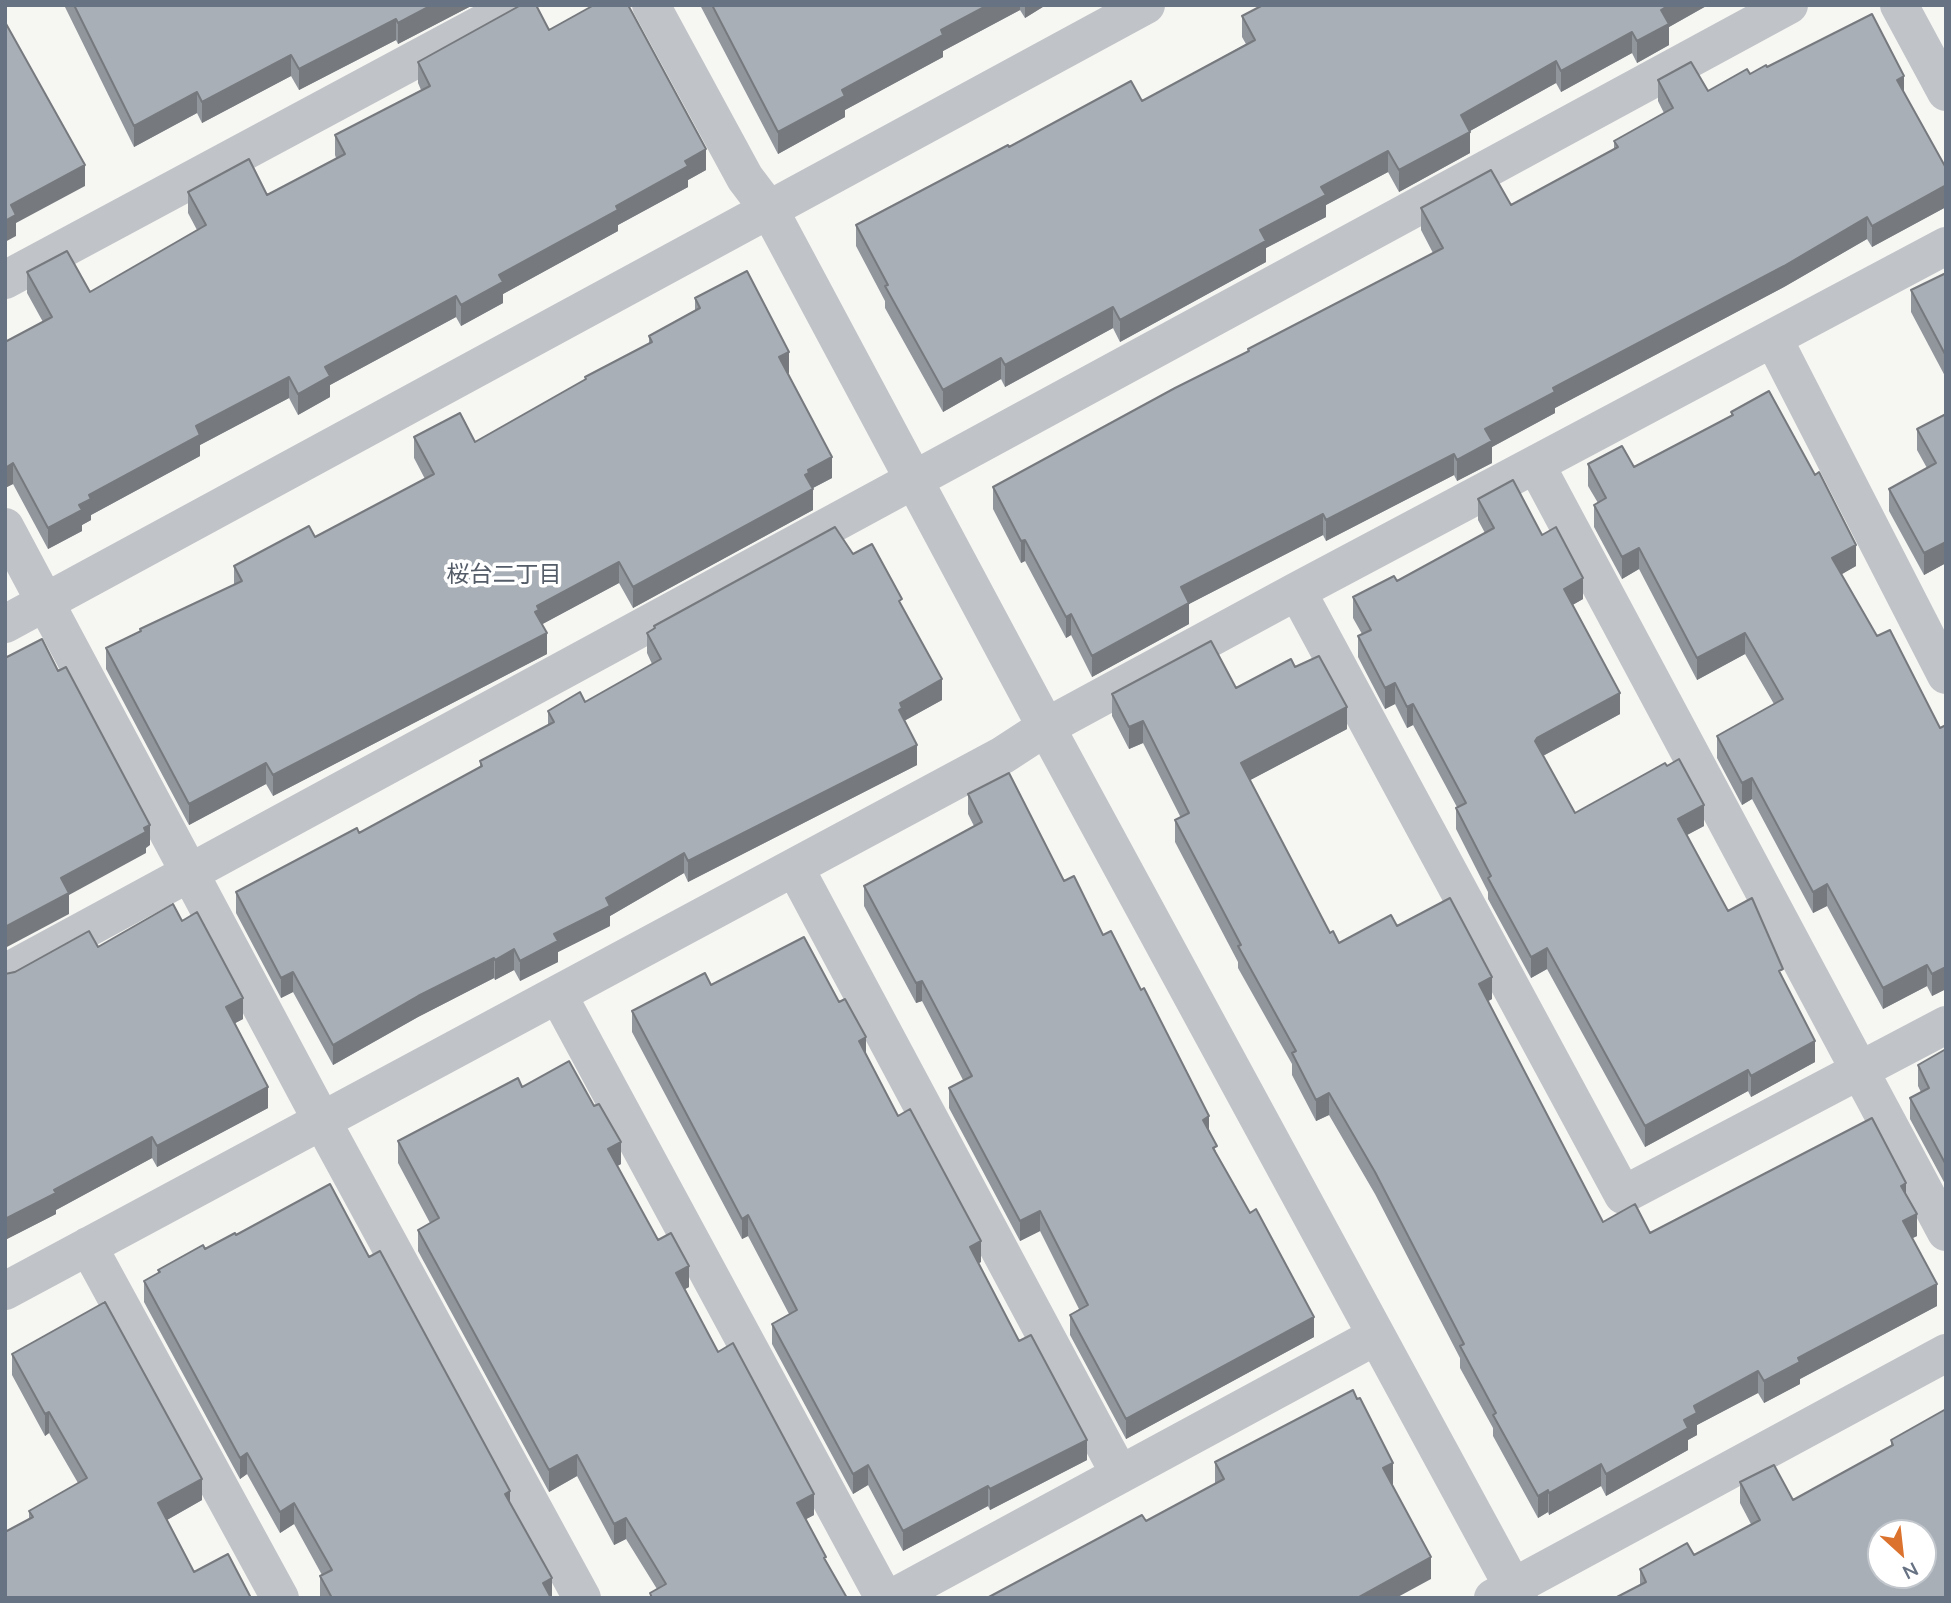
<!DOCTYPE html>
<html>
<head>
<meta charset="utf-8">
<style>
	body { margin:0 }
	#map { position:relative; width:1951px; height:1603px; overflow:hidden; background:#f6f6f3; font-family:Mulish,sans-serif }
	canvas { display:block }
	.frame { position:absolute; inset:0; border:7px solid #677283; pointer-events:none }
	.north { position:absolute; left:1867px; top:1519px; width:70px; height:70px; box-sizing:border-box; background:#fff; border:2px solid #c2c7cd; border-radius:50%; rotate:153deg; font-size:19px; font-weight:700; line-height:28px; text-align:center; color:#677283 }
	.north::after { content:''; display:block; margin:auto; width:24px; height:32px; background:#db732e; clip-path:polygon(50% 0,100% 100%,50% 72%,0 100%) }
</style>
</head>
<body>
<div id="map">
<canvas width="1951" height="1603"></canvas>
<div class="frame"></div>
<div class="north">N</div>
</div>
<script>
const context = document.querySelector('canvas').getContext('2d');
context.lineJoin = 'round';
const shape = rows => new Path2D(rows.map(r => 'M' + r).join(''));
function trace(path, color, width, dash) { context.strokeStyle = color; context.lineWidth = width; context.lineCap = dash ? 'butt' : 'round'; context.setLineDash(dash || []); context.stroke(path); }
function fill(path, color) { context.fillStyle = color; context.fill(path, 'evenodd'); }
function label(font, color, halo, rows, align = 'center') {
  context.font = font + ' Mulish,"Noto Sans JP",sans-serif'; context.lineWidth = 7; context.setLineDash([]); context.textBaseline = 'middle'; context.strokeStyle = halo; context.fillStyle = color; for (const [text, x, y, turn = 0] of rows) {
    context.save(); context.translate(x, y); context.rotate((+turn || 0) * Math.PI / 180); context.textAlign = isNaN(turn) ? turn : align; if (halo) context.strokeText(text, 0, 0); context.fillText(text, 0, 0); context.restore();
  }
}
trace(shape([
	[651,5,745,178,770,211,1046,727,1519,1598],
	[1899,5,1946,92],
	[5,280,517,5],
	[1773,338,1946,675],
	[1536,465,1946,1232],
	[5,527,322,1121,582,1598],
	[1297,591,1623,1195,1946,1025],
	[5,624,1146,5],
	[795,868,1119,1473],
	[5,973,1789,5],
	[558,995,884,1598],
	[88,1246,280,1598],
	[5,1291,1003,755,1046,727,1297,591,1946,246],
	[892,1598,1376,1336],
	[1493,1598,1946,1353]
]), '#c0c3c7', 38);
fill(shape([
	[64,5,473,5,398,44,396,40,299,90,291,76,202,123,197,113,134,147],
	[700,5,1046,5,1025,18,1020,10,943,51,943,57,845,110,845,117,778,154],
	[1263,5,1708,5,1669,27,1669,45,1637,63,1632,53,1561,92,1556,83,1470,131,1470,153,1399,192,1388,172,1326,205,1326,217,1266,248,1266,262,1120,342,1113,328,1005,387,1001,379,943,412,885,308,885,301,856,246,856,225,1009,147,1142,101,1246,44,1242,37,1242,16],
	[549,30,706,170,688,180,688,187,618,225,618,231,503,294,503,303,461,326,456,317,330,385,330,397,298,415,289,398,200,445,200,456,91,515,91,520,82,525,82,531,48,549,13,484,5,488,5,342,43,322,27,293,27,272,90,292,197,230,188,213,188,192,267,195,336,158,335,155,335,135,421,90,418,83,418,62],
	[1767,67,1904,92,1946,168,1946,207,1872,247,1867,239,1784,287,1555,408,1555,413,1492,447,1492,463,1457,481,1454,475,1326,541,1323,535,1189,604,1189,624,1092,677,1071,635,1066,638,1025,561,1021,563,993,509,993,487,1248,352,1248,349,1433,253,1421,230,1421,208,1511,205,1614,149,1614,141,1664,113,1658,101,1658,80,1708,91],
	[1946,273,1946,378,1911,312,1911,290],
	[695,298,789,373,788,373,832,478,813,488,813,510,633,608,619,583,542,624,547,654,273,796,266,784,189,825,106,669,106,648,140,632,140,629,234,585,234,566,315,537,425,479,414,458,414,437,475,442,585,380,585,377,649,344,649,336,695,310],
	[1731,412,1856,566,1841,574,1877,636,1940,728,1946,725,1946,989,1932,996,1927,986,1883,1009,1827,906,1813,913,1752,799,1742,805,1717,758,1717,736,1774,704,1745,654,1697,680,1639,569,1622,579,1594,527,1594,505,1598,503,1588,486,1588,464,1634,467,1731,416],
	[1946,414,1946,563,1924,575,1889,511,1889,489,1927,468,1917,450,1917,429],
	[1478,499,1542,535,1583,599,1572,605,1620,714,1543,756,1575,813,1704,826,1686,835,1728,911,1783,979,1815,1062,1751,1097,1748,1091,1645,1147,1547,969,1531,978,1488,899,1488,892,1456,829,1456,808,1457,807,1413,725,1407,728,1395,704,1385,709,1358,657,1358,636,1362,634,1353,618,1353,597,1397,581,1485,533,1478,520],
	[853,554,902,607,942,700,904,721,917,765,688,882,684,873,610,916,610,926,558,952,558,962,520,981,514,970,495,980,494,978,418,1017,333,1065,293,992,281,998,236,913,236,892,359,833,480,767,480,761,548,726,548,711,585,702,652,664,647,653,647,633,654,629,654,626],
	[1295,667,1347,729,1250,780,1330,933,1339,943,1397,926,1492,999,1488,1001,1603,1222,1650,1233,1906,1195,1917,1236,1912,1238,1937,1306,1800,1379,1800,1384,1764,1403,1758,1393,1697,1425,1697,1435,1688,1440,1688,1450,1606,1496,1601,1486,1549,1515,1548,1512,1538,1518,1493,1436,1493,1428,1460,1368,1460,1358,1375,1194,1329,1115,1316,1121,1292,1075,1292,1064,1238,968,1238,962,1175,842,1175,820,1181,818,1143,743,1129,749,1112,716,1112,694,1236,688],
	[968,794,1064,881,1103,935,1209,1131,1217,1155,1314,1337,1126,1439,1070,1335,1070,1315,1079,1309,1040,1231,1020,1241,949,1108,949,1088,963,1080,922,1001,916,1003,864,906,864,886,974,826,968,814],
	[182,921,243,1019,235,1023,268,1108,157,1167,152,1158,56,1210,56,1214,5,1240,5,974],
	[711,985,866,1054,898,1116,981,1262,978,1263,1019,1341,1087,1460,990,1510,988,1506,903,1551,868,1485,853,1494,772,1344,772,1324,789,1314,748,1236,742,1239,632,1032,632,1011],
	[1946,1049,1946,1184,1945,1184,1910,1119,1910,1098,1921,1092,1918,1086,1918,1065],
	[522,1087,594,1106,621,1164,617,1166,658,1240,689,1287,685,1289,718,1352,814,1515,806,1519,826,1562,847,1598,650,1598,650,1593,657,1589,626,1539,614,1545,577,1476,549,1492,418,1251,418,1230,430,1223,398,1163,398,1141],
	[236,1235,369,1257,510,1503,552,1598,320,1598,320,1576,322,1575,294,1524,280,1533,247,1474,240,1479,144,1302,144,1281,158,1273,158,1270],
	[12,1354,202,1500,167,1520,194,1572,251,1598,5,1598,5,1532,29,1519,29,1511,78,1483,49,1433,45,1436,12,1375],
	[1946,1409,1946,1598,1640,1585,1640,1569,1694,1555,1751,1524,1740,1503,1740,1482,1793,1500,1891,1446,1891,1440],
	[1215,1462,1393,1484,1392,1484,1431,1579,1146,1521,1215,1484]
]), '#91969d');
fill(shape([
	[432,5,473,5,398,44,398,23],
	[988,5,1020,5,1020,10,943,51,943,57,845,110,845,117,778,154,778,132,842,90,941,30],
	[1025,5,1046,5,1025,18],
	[1669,5,1708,5,1669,27,1669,45,1637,63,1637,41,1661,10],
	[396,19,396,40,299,90,299,69],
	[1632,32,1632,53,1561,92,1561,71],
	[291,55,291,76,202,123,202,102],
	[1556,61,1556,83,1461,136,1461,115],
	[1904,76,1904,97,1897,80],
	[197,92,197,113,134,147,134,126],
	[1470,132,1470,153,1399,192,1399,170],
	[706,149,706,170,688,180,688,187,618,225,618,231,503,294,503,303,461,326,461,305,499,275,616,206,685,161],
	[1388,151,1388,172,1326,205,1326,217,1266,248,1266,262,1120,342,1120,320,1260,230,1321,187],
	[85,165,85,186,16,223,16,236,5,242,5,221,11,205],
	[1946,185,1946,207,1872,247,1872,226],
	[1867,217,1867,239,1784,287,1555,408,1555,413,1492,447,1492,463,1457,481,1457,460,1485,429,1553,388],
	[456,296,456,317,330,385,330,397,298,415,298,394,325,367],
	[1113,307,1113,328,1005,387,1005,365],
	[789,352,789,373,779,378,779,357],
	[1001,358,1001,379,943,412,943,390],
	[289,377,289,398,200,445,200,456,91,515,91,520,82,525,82,531,48,549,48,528,79,505,89,495,196,426],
	[1454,454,1454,475,1326,541,1326,520],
	[832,457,832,478,809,490,813,489,813,510,633,608,633,587,805,475,808,470],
	[13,463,13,484,5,488,5,468],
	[1323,514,1323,535,1189,604,1189,624,1092,677,1092,656,1181,587],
	[1025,540,1025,561,1021,563,1021,541],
	[1946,542,1946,563,1924,575,1924,553],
	[1856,545,1856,566,1832,580,1832,558],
	[1639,548,1639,569,1622,579,1622,557],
	[619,562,619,583,539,626,535,612,537,606],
	[1583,578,1583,599,1564,610,1564,589],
	[1071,614,1071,635,1066,638,1066,617],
	[547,633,547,654,273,796,273,775],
	[1745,633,1745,654,1697,680,1697,658],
	[942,679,942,700,902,722,899,730,900,703],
	[1395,683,1395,704,1385,709,1385,688],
	[1620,693,1620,714,1537,759,1535,741,1537,738],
	[1413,704,1413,725,1407,728,1407,707],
	[1347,707,1347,729,1241,785,1241,763],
	[1143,721,1143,743,1129,749,1129,727],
	[917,745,917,765,688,882,688,861],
	[266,763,266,784,189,825,189,804],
	[1752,778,1752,799,1742,805,1742,783],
	[1704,805,1704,826,1678,840,1678,819],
	[150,825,150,845,146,848,146,853,69,895,69,914,5,948,5,927,61,878],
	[684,853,684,873,610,916,610,926,558,952,558,962,520,981,520,961,554,934,606,898],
	[1827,884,1827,906,1813,913,1813,892],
	[1547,948,1547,969,1531,978,1531,957],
	[514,949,514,970,495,980,495,960],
	[494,958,494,978,418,1017,333,1065,333,1045,418,996],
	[1927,965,1927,986,1883,1009,1883,988],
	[1946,967,1946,989,1932,996,1932,974],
	[293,972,293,992,281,998,281,978],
	[1492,977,1492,999,1479,1006,1479,984],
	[922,981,922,1001,916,1003,916,983],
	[243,998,243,1019,226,1028,226,1007],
	[866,1037,866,1057,859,1041],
	[1815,1041,1815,1062,1751,1097,1751,1076],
	[1748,1070,1748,1091,1645,1147,1645,1126],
	[268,1087,268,1108,157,1167,157,1146],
	[1329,1093,1329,1115,1316,1121,1316,1100],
	[1209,1116,1209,1137,1203,1120],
	[152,1137,152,1158,56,1210,56,1214,5,1240,5,1219,54,1190],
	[621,1142,621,1164,608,1171,608,1149],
	[1906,1183,1906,1204,1901,1186],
	[1040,1211,1040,1231,1020,1241,1020,1221],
	[1917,1214,1917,1236,1903,1243,1903,1221],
	[748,1215,748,1236,742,1239,742,1219],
	[981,1241,981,1262,970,1268,970,1247],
	[689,1266,689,1287,676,1294,676,1273],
	[1937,1284,1937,1306,1800,1379,1800,1384,1764,1403,1764,1381,1798,1358],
	[1314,1317,1314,1337,1126,1439,1126,1419],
	[1758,1371,1758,1393,1697,1425,1697,1435,1688,1440,1688,1450,1606,1496,1606,1474,1684,1420,1694,1406],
	[49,1412,49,1433,45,1436,45,1414],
	[1087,1440,1087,1460,990,1510,990,1489],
	[247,1453,247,1474,240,1479,240,1458],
	[577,1455,577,1476,549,1492,549,1470],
	[1393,1463,1393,1484,1383,1489,1383,1468],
	[1601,1464,1601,1486,1549,1515,1549,1493],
	[868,1465,868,1485,853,1494,853,1474],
	[202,1479,202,1500,158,1525,158,1503],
	[988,1486,988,1506,903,1551,903,1531],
	[1548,1490,1548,1512,1538,1518,1538,1496],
	[510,1491,510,1512,505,1494],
	[814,1494,814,1515,797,1524,797,1503],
	[294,1503,294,1524,280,1533,280,1512],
	[626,1518,626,1539,614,1545,614,1524],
	[1431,1557,1431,1579,1396,1598,1357,1598],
	[552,1578,552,1598,543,1598,543,1583]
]), '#767a7f');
const building = shape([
	[74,5,432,5,398,23,396,19,299,69,291,55,202,102,197,92,134,126,74,5],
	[521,5,536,5,549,30,594,5,628,5,706,149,685,161,688,166,616,206,618,210,499,275,503,282,461,305,456,296,325,367,330,376,298,394,289,377,196,426,200,435,89,495,91,499,79,505,82,510,48,528,13,463,5,468,5,426,6,425,5,423,5,342,52,317,27,272,67,251,90,292,206,225,188,192,249,159,267,195,345,154,335,135,430,86,418,62,521,5],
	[712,5,988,5,941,30,943,35,842,90,845,96,778,132,712,5],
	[1263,5,1669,5,1661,10,1669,24,1637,41,1632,32,1561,71,1556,61,1461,115,1470,132,1399,170,1388,151,1321,187,1326,195,1260,230,1266,241,1120,320,1113,307,1005,365,1001,358,943,390,885,286,888,285,856,225,1008,145,1009,147,1131,81,1142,101,1255,40,1242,16,1263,5],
	[1872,14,1904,76,1897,80,1946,168,1946,185,1872,226,1867,217,1784,266,1553,388,1555,392,1485,429,1492,441,1457,460,1454,454,1326,520,1323,514,1181,587,1189,603,1092,656,1071,614,1066,617,1025,540,1021,541,993,487,1175,388,1249,351,1248,349,1443,248,1421,208,1491,170,1511,205,1618,147,1614,141,1673,108,1658,80,1691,62,1708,91,1747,69,1750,74,1766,65,1767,67,1872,14],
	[5,22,85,165,11,205,16,215,5,221,5,22],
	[747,271,789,352,779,357,832,457,808,470,809,473,805,475,813,489,633,587,619,562,537,606,539,610,535,612,547,633,273,775,266,763,189,804,106,648,141,631,140,629,242,581,234,566,309,526,315,537,434,474,414,437,460,413,475,442,586,379,585,377,652,342,649,336,700,308,695,298,747,271],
	[1946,273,1946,356,1911,290,1946,273],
	[1769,391,1815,475,1819,472,1856,545,1832,558,1877,636,1890,630,1940,728,1946,725,1946,967,1932,974,1927,965,1883,988,1827,884,1813,892,1752,778,1742,783,1717,736,1783,699,1745,633,1697,658,1639,548,1622,557,1594,505,1606,498,1588,464,1622,446,1634,467,1733,415,1731,412,1769,391],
	[1946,414,1946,542,1924,553,1889,489,1936,463,1917,429,1946,414],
	[1513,480,1542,535,1556,527,1583,578,1564,589,1620,693,1537,738,1535,741,1575,813,1665,763,1667,766,1679,759,1704,805,1678,819,1728,911,1752,898,1783,969,1779,971,1815,1041,1751,1076,1748,1070,1645,1126,1547,948,1531,957,1488,878,1491,876,1456,808,1466,803,1413,704,1407,707,1395,683,1385,688,1358,636,1371,630,1353,597,1394,576,1397,581,1494,528,1478,499,1513,480],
	[835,527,853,554,872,544,902,599,899,601,942,679,900,703,902,708,899,710,917,745,688,861,684,853,606,898,610,906,554,934,558,941,520,961,514,949,495,960,494,958,418,996,333,1045,293,972,281,978,236,892,357,828,359,833,482,766,480,761,554,722,548,711,580,692,585,702,661,659,647,633,655,628,654,626,835,527],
	[42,639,58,671,66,667,150,825,144,828,146,832,61,878,69,893,5,927,5,658,42,639],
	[1211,641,1236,688,1291,659,1295,667,1319,656,1347,707,1241,763,1330,933,1333,931,1339,943,1391,915,1397,926,1450,898,1492,977,1479,984,1603,1222,1635,1204,1650,1233,1872,1118,1906,1183,1901,1186,1917,1214,1903,1221,1937,1284,1798,1358,1800,1362,1764,1381,1758,1371,1694,1406,1697,1413,1684,1420,1688,1428,1606,1474,1601,1464,1549,1493,1548,1490,1538,1496,1493,1415,1496,1413,1460,1346,1464,1344,1375,1172,1329,1093,1316,1100,1292,1053,1296,1051,1238,946,1241,945,1175,820,1189,813,1143,721,1129,727,1112,694,1211,641],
	[1009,773,1064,881,1074,876,1103,935,1111,931,1141,990,1144,988,1209,1116,1203,1120,1217,1146,1213,1148,1250,1213,1256,1209,1314,1317,1126,1419,1070,1315,1088,1305,1040,1211,1020,1221,949,1088,972,1076,922,981,916,983,864,886,982,822,968,794,1009,773],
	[173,904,182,921,197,912,243,998,226,1007,268,1087,157,1146,152,1137,54,1190,56,1193,5,1219,5,974,15,972,89,931,98,947,173,904],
	[804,937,839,1002,845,999,866,1037,859,1041,898,1116,910,1109,981,1241,970,1247,1019,1341,1031,1335,1087,1440,990,1489,988,1486,903,1531,868,1465,853,1474,772,1324,797,1310,748,1215,742,1219,632,1011,705,973,711,985,804,937],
	[1946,1049,1946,1163,1945,1163,1910,1098,1929,1088,1918,1065,1946,1049],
	[569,1061,594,1106,599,1104,621,1142,608,1149,658,1240,671,1233,689,1266,676,1273,718,1352,733,1343,814,1494,797,1503,826,1557,824,1558,847,1598,652,1598,650,1593,666,1584,626,1518,614,1524,577,1455,549,1470,418,1230,439,1218,398,1141,518,1078,522,1087,569,1061],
	[330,1184,369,1257,380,1251,510,1491,505,1494,552,1578,543,1583,551,1598,332,1598,320,1576,332,1570,294,1503,280,1512,247,1453,240,1458,144,1281,160,1272,158,1270,203,1245,205,1249,235,1233,236,1235,330,1184],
	[105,1302,202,1479,158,1503,194,1572,228,1554,251,1598,6,1598,5,1597,5,1532,33,1517,29,1511,87,1478,49,1412,45,1414,12,1354,105,1302],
	[1353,1390,1357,1399,1360,1398,1393,1463,1383,1468,1431,1557,1357,1598,987,1598,1142,1515,1146,1521,1224,1479,1215,1462,1353,1390],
	[1946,1409,1946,1598,1615,1598,1646,1582,1640,1569,1687,1543,1694,1555,1760,1520,1740,1482,1774,1465,1793,1500,1893,1445,1891,1440,1946,1409],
	[1881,1533,1923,1533,1923,1575,1881,1575,1881,1533]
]);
fill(building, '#a9afb6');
trace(building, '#767a7f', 2);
label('23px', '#545c68', '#fff', [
	["桜台二丁目",504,575]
]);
</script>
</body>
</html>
